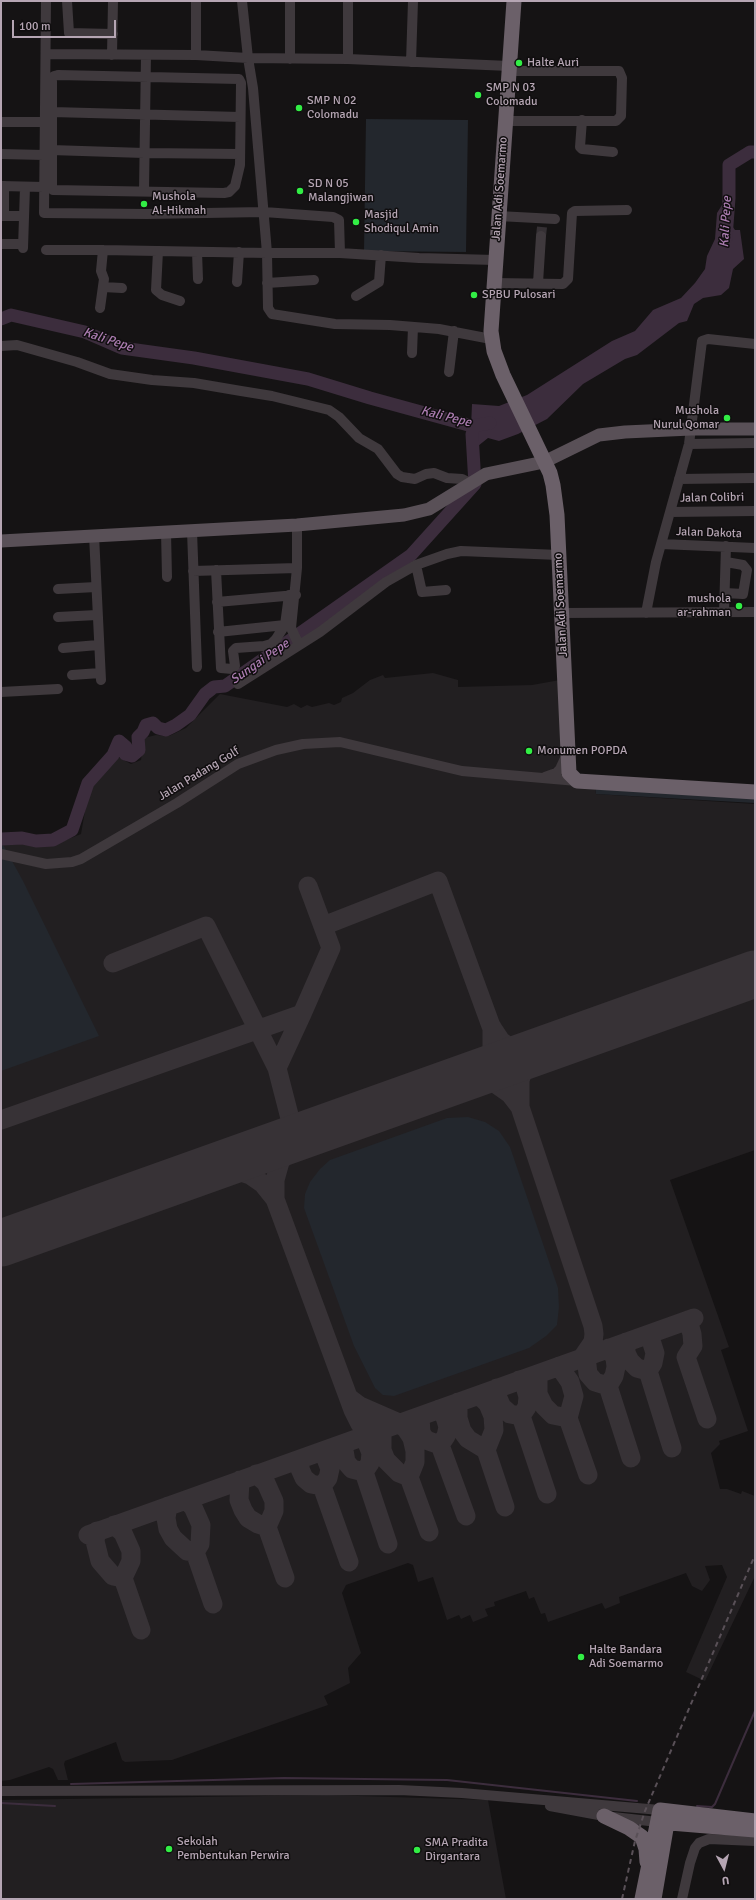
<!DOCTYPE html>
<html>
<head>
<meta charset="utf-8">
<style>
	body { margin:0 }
	#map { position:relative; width:756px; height:1900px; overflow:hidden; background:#151314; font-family:Signika,sans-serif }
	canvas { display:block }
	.frame { position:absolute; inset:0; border:2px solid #b5a5b3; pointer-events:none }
	.north { position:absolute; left:704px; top:1848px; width:40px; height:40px; -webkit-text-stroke:3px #100e0f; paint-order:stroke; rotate:173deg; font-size:11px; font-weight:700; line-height:16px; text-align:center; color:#b5a5b3 }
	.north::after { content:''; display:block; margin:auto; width:14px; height:18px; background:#b5a5b3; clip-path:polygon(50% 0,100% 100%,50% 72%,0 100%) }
	.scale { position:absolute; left:12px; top:20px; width:104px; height:18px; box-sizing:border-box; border:2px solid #b5a5b3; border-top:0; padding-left:5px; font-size:12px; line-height:14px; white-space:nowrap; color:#b5a5b3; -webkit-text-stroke:3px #100e0f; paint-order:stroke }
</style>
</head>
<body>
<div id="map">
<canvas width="756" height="1900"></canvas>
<div class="frame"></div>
<div class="north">U</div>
<div class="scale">100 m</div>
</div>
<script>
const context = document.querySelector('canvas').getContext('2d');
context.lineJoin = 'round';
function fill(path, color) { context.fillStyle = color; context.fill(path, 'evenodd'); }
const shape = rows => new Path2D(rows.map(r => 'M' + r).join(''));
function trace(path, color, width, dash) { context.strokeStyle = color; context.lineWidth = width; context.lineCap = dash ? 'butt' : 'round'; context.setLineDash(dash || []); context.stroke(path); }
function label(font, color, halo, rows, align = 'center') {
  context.font = font + ' Signika,sans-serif'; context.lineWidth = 3; context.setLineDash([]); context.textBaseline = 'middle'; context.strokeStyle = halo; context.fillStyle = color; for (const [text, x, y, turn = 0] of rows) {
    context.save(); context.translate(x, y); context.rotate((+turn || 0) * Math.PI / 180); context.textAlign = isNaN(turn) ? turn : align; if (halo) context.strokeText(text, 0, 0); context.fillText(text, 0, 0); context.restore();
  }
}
fill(shape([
	[433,673,458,680,458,687,532,685,560,680,561,757,560,763,547,773,595,785,596,794,755,804,755,1150,670,1180,729,1347,721,1350,748,1431,719,1441,720,1444,711,1453,720,1489,727,1489,741,1494,742,1491,755,1496,755,1576,705,1681,686,1672,727,1577,722,1565,705,1566,710,1580,702,1591,692,1586,686,1573,619,1597,620,1603,605,1609,602,1603,548,1622,545,1613,541,1614,534,1597,529,1599,526,1591,494,1602,495,1606,485,1609,488,1616,473,1622,470,1615,461,1619,459,1615,447,1620,433,1577,418,1582,413,1565,408,1563,346,1585,342,1593,361,1653,348,1668,350,1683,324,1696,328,1705,172,1760,125,1762,122,1760,116,1742,65,1761,64,1764,68,1780,58,1780,53,1769,49,1767,10,1780,1,1781,1,841,17,844,53,845,81,834,89,788,116,756,131,764,141,760,144,738,156,735,169,736,186,728,220,694,287,707,294,704,301,708,307,705,312,707,329,703,334,705,341,702,342,698,353,693,370,680,383,675,385,678],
	[327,1795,488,1800,506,1899,1,1899,1,1800]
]), '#221f21');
fill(shape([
	[366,119,468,120,466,252,364,251],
	[595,785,755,795,755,803,596,794],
	[1,841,23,881,99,1036,1,1071],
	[468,1117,485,1122,499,1131,510,1147,558,1288,559,1307,557,1325,546,1336,529,1348,394,1396,383,1395,375,1388,354,1346,304,1208,305,1194,310,1182,320,1169,330,1160,447,1118]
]), '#23272d');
fill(shape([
	[722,205,728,220,735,230,740,230,744,259,733,269,729,288,721,295,703,298,694,304,687,321,679,323,637,355,625,359,583,384,547,419,518,434,499,441,488,438,473,450,470,450,472,404,499,406,527,395,612,341,635,331,653,310,681,298,695,283,705,269,707,256,715,239,717,213]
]), '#3c2d3d');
trace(shape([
	[71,1784,284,1778,447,1780,637,1801],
	[1,1803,55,1806],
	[697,1806,712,1807,715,1804,755,1711]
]), '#3c2d3d', 2);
trace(shape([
	[726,238,729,198,729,165,750,152,755,152],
	[1,319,11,315,85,332,122,348,194,358,308,379,370,398,472,426,490,423],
	[1,839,22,838,36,841,53,840,72,830,88,783,113,755,119,741,126,747,125,754,132,756,139,750,138,737,143,732,146,725,153,723,158,728,166,730,176,725,190,715,205,694,214,687,225,686,411,555,475,484,472,434]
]), '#3c2d3d', 13);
trace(shape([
	[323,926,438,881,491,1026,501,1041,517,1052,536,1052],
	[113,963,206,926,277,1068],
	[536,1052,524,1069,520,1080,520,1107,593,1326,594,1334,593,1342,582,1358],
	[466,1077,482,1078,493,1082,510,1094,520,1107],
	[466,1077,487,1064,492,1052,492,1027],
	[1,1120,302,1014,331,948,308,886],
	[295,1138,277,1068,302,1014],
	[210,1168,232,1169,250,1175,263,1184,275,1199,353,1410,360,1424,374,1432],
	[275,1199,275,1180,280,1162,290,1149,311,1132],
	[688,1320,692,1334,693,1346,686,1357,707,1419],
	[626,1342,626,1353,630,1361,637,1368,648,1371,653,1363,655,1353,649,1334],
	[586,1356,588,1374,595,1382,608,1386,614,1376,616,1367,615,1358,609,1348],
	[648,1371,672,1448],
	[538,1374,538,1394,544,1406,553,1415,568,1418,574,1396,570,1382,559,1366],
	[608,1386,631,1458],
	[497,1388,498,1398,502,1407,510,1414,521,1416,527,1407,528,1397,525,1386,519,1380],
	[348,1397,360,1406,399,1423,406,1429,412,1438,415,1451,415,1462,409,1477,399,1473,386,1460,382,1450,382,1429],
	[458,1402,458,1418,462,1431,468,1439,486,1450,494,1430,493,1416,488,1404,479,1395],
	[521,1416,547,1494],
	[420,1417,421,1433,426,1440,440,1445,446,1436,448,1427,445,1417,439,1409],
	[568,1418,588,1475],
	[343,1444,346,1462,352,1469,364,1472,370,1463,371,1453,367,1443,362,1437],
	[440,1445,466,1516],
	[486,1450,505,1507],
	[300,1459,300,1469,304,1478,311,1484,322,1486,328,1478,330,1469,323,1451],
	[364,1472,388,1544],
	[256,1474,266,1483,274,1501,274,1511,267,1527,285,1578],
	[409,1477,429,1532],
	[240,1480,239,1500,243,1510,248,1518,258,1524,267,1527],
	[322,1486,349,1562],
	[186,1500,193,1507,201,1525,200,1544,195,1552,213,1604],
	[168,1506,166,1518,168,1529,173,1538,187,1551,195,1552],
	[114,1525,123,1533,131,1551,131,1561,123,1578,141,1630],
	[97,1531,95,1541,100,1561,113,1576,123,1578],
	[88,1535,694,1318]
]), '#373236', 19);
trace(shape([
	[1,1243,755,974]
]), '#373236', 47);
trace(shape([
	[541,236,542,227]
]), '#353034', 10, [10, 5]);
trace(shape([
	[46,1,44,213,147,214,264,212,333,217,339,220,340,253],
	[67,1,69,33,113,34],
	[196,1,196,55],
	[290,1,290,59],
	[46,54,196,55,248,58,242,1],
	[112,55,113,1],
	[348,59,348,1],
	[411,62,413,1],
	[58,75,239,79,241,83,240,165,235,186,229,192,224,193,53,190,52,187,52,79,54,76,58,75],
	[52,112,240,117],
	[582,120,580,147,582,149,613,152],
	[506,121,616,121,621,116,622,78,619,71,509,71],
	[1,122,44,122],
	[51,150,144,153,240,154],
	[1,154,44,155],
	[1,186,44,187],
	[144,191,146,55],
	[1,216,24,216],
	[4,216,4,186],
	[498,216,555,219],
	[1,244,23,244],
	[23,248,25,187],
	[46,250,103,250,267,253,253,88,248,58,348,59,509,66],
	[158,251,156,290,162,295,180,301],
	[197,252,198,279],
	[237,282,239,252],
	[267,283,314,280],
	[494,283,563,284,568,279,572,213,575,211,627,210],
	[538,283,541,236],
	[103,287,122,288],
	[356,296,379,282,381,255],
	[100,308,104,279,101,271,103,250],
	[491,339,439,329,390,325,335,324,272,314,268,308,267,253,340,253,419,258,495,260],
	[1,346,17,345,77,362,110,374,152,380,194,383,241,391,272,396,329,410,339,417,359,438,378,449,397,474,402,477,415,479,426,474,434,473,447,478,462,479,470,483],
	[412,353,413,327],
	[449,372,454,331],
	[689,444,755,443],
	[679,479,755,478],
	[670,512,755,511],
	[297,525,297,568,291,628,299,645],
	[192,531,197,667],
	[166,532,167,577],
	[94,535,101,680],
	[661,544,755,548],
	[416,565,422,592,446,590],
	[216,570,221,668,232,669,235,666,233,651,236,648,264,646,271,644,276,639,285,625,289,595],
	[193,571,297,568],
	[58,589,96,587],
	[725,593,743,594,747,570,743,565,726,562],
	[217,602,296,595],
	[724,612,726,546],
	[562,613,755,612],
	[646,613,656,562,689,444,702,341,708,339,755,344],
	[58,617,97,615],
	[218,632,285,625],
	[63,648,98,645],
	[72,675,100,673],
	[238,684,320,632,386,582,416,565,447,554,461,551,559,555],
	[1,692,58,689],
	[545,777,556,773,560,769,566,756],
	[1,854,46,864,72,862,81,859,177,803,238,764,276,750,303,744,340,742,462,771,577,781],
	[1,1791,399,1790,462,1793,660,1810],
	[550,1806,604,1816,658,1822],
	[682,1899,690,1863,695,1848,699,1843,709,1839,755,1841]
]), '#3f393d', 10);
trace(shape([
	[1,541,297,525,404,515,429,509,486,474,544,462,599,435,625,432,691,429,755,429]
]), '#595057', 13);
trace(shape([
	[514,1,491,331,494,351,503,375,550,473,553,485,557,515,569,773,577,781,755,792],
	[604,1816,629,1828,642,1837,646,1849,647,1862],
	[658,1822,755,1830],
	[642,1899,660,1810,755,1821],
	[654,1899,667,1823]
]), '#6b6069', 15);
trace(shape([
	[622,1899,635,1841,645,1811,755,1555]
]), '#595057', 2, [5, 4]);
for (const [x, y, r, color] of [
	[519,63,4,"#32ee45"],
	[478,95,4,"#32ee45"],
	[299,108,4,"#32ee45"],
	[300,191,4,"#32ee45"],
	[144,204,4,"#32ee45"],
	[356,222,4,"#32ee45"],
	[474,295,4,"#32ee45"],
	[727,418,4,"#32ee45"],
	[739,606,4,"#32ee45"],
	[529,751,4,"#32ee45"],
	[581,1657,4,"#32ee45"],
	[169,1849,4,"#32ee45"],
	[417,1850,4,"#32ee45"]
]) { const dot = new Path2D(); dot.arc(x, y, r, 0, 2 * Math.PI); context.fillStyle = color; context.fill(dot); trace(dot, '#100e0f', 1.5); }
label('12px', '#b5a5b3', '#100e0f', [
	["Halte Auri",527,63],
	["SMP N 03",486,88],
	["Colomadu",486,102],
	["SMP N 02",307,101],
	["Colomadu",307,115],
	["SD N 05",308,184],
	["Malangjiwan",308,198],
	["Mushola",152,197],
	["Al-Hikmah",152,211],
	["Masjid",364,215],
	["Shodiqul Amin",364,229],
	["SPBU Pulosari",482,295],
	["Mushola",719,411,"right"],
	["Nurul Qomar",719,425,"right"],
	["mushola",731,599,"right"],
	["ar-rahman",731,613,"right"],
	["Monumen POPDA",537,751],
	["Halte Bandara",589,1650],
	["Adi Soemarmo",589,1664],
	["Sekolah",177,1842],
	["Pembentukan Perwira",177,1856],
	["SMA Pradita",425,1843],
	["Dirgantara",425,1857]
], 'left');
label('12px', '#b5a5b3', '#100e0f', [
	["Jalan Adi Soemarmo",500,189,-86],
	["Jalan Colibri",712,498,-1],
	["Jalan Dakota",709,533,2],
	["Jalan Adi Soemarmo",561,605,-93],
	["Jalan Padang Golf",199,774,-31]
]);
label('italic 13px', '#ab7cb0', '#100e0f', [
	["Kali Pepe",726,222,-87],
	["Kali Pepe",108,340,18],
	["Kali Pepe",446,417,14],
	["Sungai Pepe",260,662,-35]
]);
</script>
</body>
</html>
